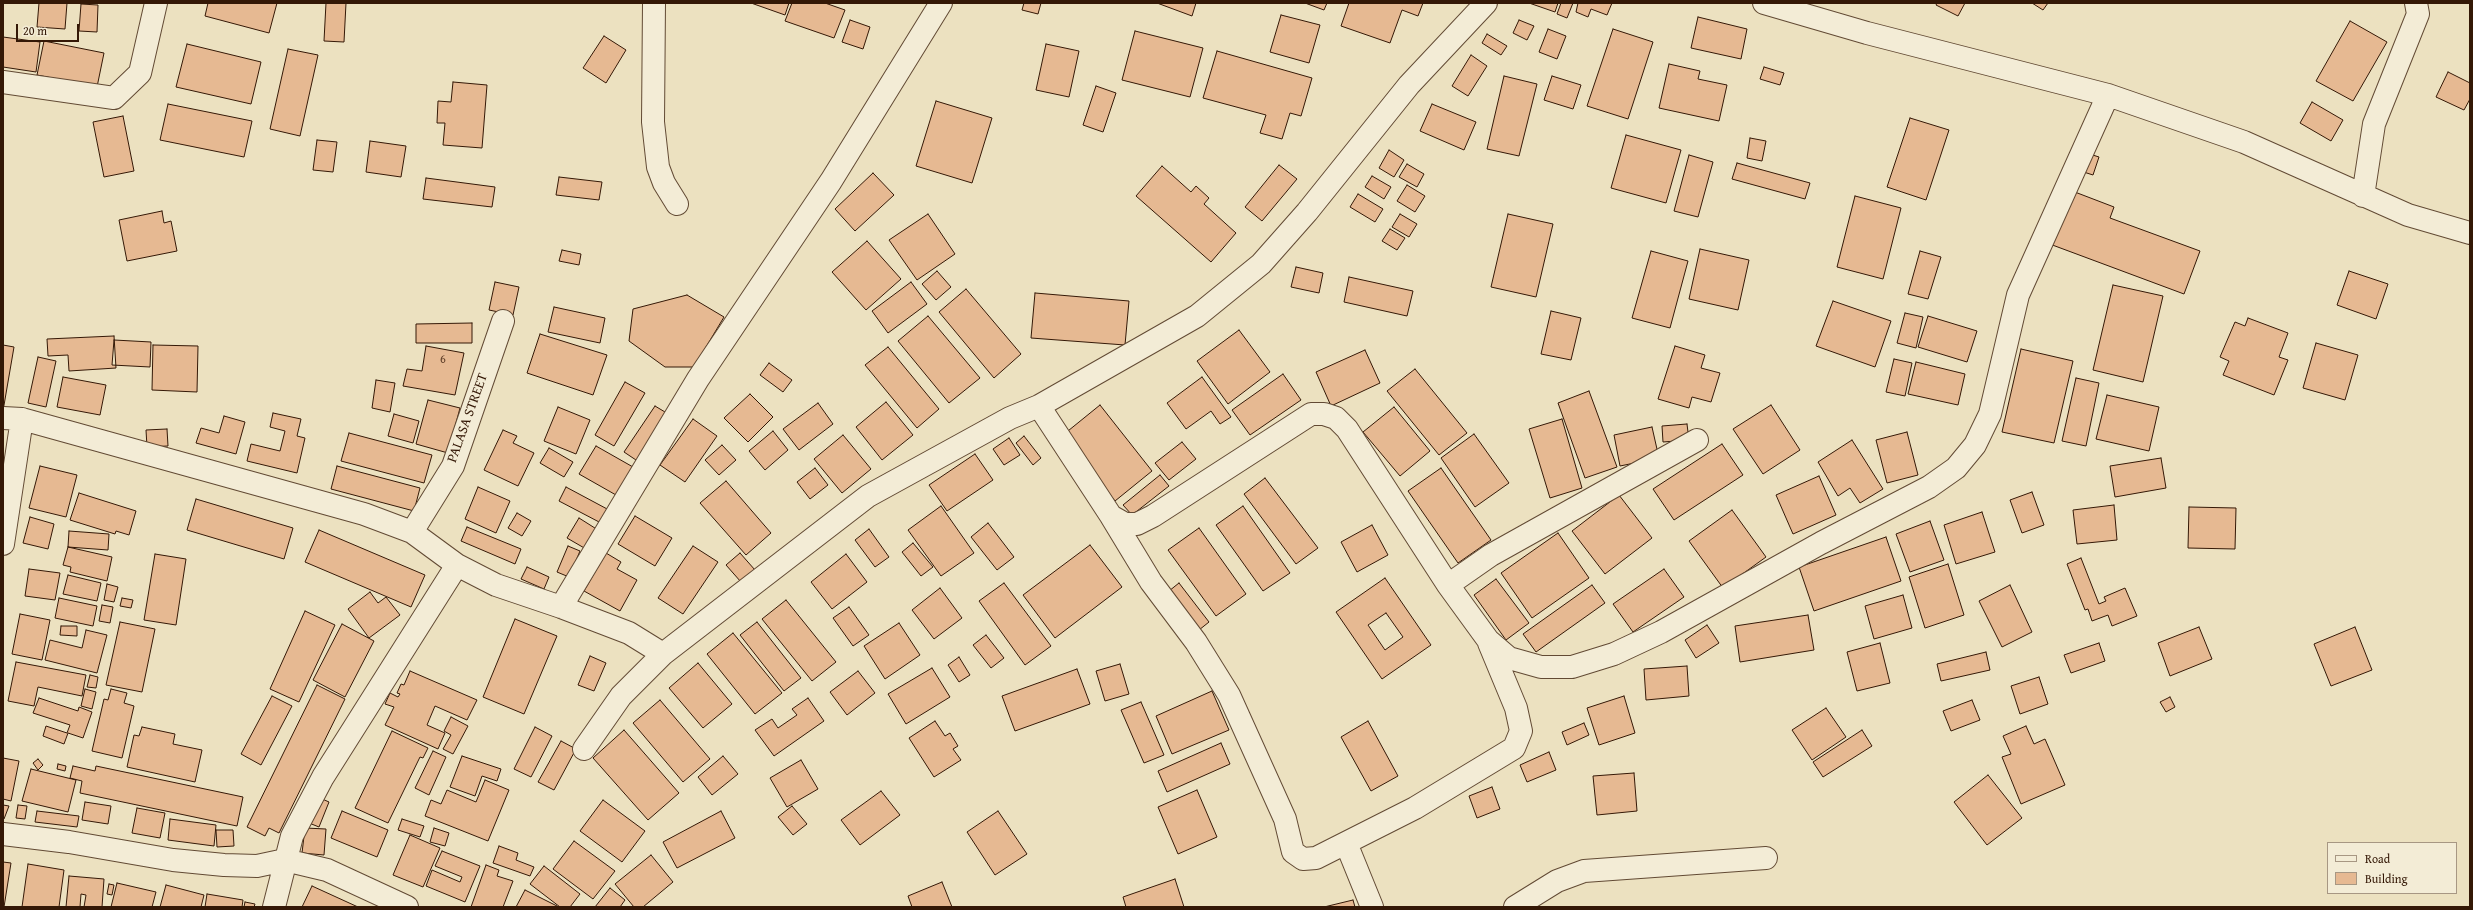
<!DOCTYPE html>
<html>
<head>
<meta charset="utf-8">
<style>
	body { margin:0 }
	#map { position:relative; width:2473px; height:910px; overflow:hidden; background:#ece1c0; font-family:"Gentium Book Plus",serif }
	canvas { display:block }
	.frame { position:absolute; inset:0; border:4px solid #341806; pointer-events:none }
	.legend { position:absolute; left:2327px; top:842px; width:130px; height:52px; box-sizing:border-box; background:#f3ecd6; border:1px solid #a79783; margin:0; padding:5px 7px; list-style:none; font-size:12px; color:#341806 }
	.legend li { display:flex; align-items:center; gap:8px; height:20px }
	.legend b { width:20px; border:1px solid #a79783 }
	.scale { position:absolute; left:16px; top:24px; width:63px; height:18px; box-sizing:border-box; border:2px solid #341806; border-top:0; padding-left:5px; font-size:12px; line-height:14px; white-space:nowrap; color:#341806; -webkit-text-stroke:3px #f3ecd6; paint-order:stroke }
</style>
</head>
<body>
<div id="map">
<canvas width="2473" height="910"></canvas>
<div class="frame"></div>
<ul class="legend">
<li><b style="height:5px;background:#f3ecd6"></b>Road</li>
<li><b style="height:11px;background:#e6b992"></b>Building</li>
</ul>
<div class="scale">20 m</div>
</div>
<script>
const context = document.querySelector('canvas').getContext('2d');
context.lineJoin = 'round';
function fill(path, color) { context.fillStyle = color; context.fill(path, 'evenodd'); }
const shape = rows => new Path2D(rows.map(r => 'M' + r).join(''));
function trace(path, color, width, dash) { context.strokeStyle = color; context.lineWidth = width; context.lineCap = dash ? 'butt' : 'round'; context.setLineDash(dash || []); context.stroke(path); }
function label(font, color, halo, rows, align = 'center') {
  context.font = font + ' "Gentium Book Plus",serif'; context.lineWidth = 3.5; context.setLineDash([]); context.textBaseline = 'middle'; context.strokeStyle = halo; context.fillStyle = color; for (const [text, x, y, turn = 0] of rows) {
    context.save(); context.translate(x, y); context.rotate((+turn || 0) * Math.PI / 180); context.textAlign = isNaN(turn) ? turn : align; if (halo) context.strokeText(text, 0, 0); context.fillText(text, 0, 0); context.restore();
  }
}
const building = shape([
	[39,3,67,3,65,29,37,27,39,3],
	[208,3,277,3,269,33,205,16,208,3],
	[326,3,346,3,344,42,324,41,326,3],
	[751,3,789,3,785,15,751,3],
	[792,3,825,3,845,10,834,38,785,21,792,3],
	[1024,3,1041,3,1038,14,1022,10,1024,3],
	[1157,3,1196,3,1192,16,1157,3],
	[1305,3,1327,3,1324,10,1305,3],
	[1349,3,1423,3,1418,16,1402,10,1390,43,1341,26,1349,3],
	[1529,3,1558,3,1555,12,1529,3],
	[1561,3,1573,3,1567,18,1557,14,1561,3],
	[1578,3,1612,3,1607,15,1591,9,1588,17,1576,12,1578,3],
	[1937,3,1965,3,1958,16,1936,5,1937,3],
	[2032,3,2048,3,2043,10,2032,3],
	[81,4,98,5,97,32,79,31,81,4],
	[1281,15,1320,25,1309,63,1270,52,1281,15],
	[1698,17,1747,29,1741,59,1691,48,1698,17],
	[850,20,870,27,863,49,842,42,850,20],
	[1519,20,1534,26,1527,40,1513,33,1519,20],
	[2350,21,2387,42,2353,101,2316,81,2350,21],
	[1548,29,1566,36,1557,59,1539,52,1548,29],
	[1613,29,1653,42,1628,119,1587,106,1613,29],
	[1135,31,1203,48,1190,97,1122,80,1135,31],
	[1487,34,1507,46,1501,55,1482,43,1487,34],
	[604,36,626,50,606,83,583,68,604,36],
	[3,37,40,42,36,72,3,67,3,37],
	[44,41,104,53,97,87,37,75,44,41],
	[187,44,261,62,251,104,176,87,187,44],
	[1046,44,1079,51,1069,97,1036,90,1046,44],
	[288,49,318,55,300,136,270,129,288,49],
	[1217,51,1312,78,1301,116,1290,113,1282,139,1260,133,1266,115,1203,98,1217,51],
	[1471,55,1487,66,1468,96,1452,86,1471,55],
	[1669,64,1700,71,1698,79,1727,85,1719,121,1659,108,1669,64],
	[1764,67,1784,73,1780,85,1760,79,1764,67],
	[2448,72,2470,83,2470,99,2464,110,2436,97,2448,72],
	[1504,76,1537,84,1519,156,1487,149,1504,76],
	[1552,76,1581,85,1573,109,1544,100,1552,76],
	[453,82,487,85,482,148,443,145,445,123,437,123,438,101,451,102,453,82],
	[1096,86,1116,93,1103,132,1083,125,1096,86],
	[936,101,992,118,972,183,916,166,936,101],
	[2312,102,2343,120,2331,141,2300,123,2312,102],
	[168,104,252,121,244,157,160,140,168,104],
	[1432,104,1476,122,1464,150,1420,131,1432,104],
	[123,116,134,171,104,177,93,122,123,116],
	[1910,118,1949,130,1926,200,1887,187,1910,118],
	[1626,135,1681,150,1666,203,1611,188,1626,135],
	[1750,138,1766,141,1762,161,1747,158,1750,138],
	[317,140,337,142,333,172,313,170,317,140],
	[370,141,406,146,401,177,366,172,370,141],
	[2074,149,2099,157,2093,175,2068,167,2074,149],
	[1389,150,1404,160,1394,177,1379,168,1389,150],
	[1689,155,1713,162,1698,217,1674,211,1689,155],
	[1737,163,1810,183,1805,199,1732,179,1737,163],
	[1407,164,1424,174,1417,187,1399,177,1407,164],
	[1279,165,1297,179,1262,221,1245,207,1279,165],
	[1162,166,1191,192,1196,186,1209,198,1204,204,1236,233,1211,262,1136,196,1162,166],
	[873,173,894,195,855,231,835,209,873,173],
	[1372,176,1391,187,1384,199,1365,187,1372,176],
	[559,177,602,182,599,200,556,195,559,177],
	[426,178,495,187,492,207,423,199,426,178],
	[1407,185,1425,196,1415,212,1397,201,1407,185],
	[2067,189,2114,207,2110,218,2200,251,2184,294,2047,243,2067,189],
	[1358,194,1383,209,1375,222,1350,207,1358,194],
	[1855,196,1901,208,1883,279,1837,267,1855,196],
	[162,211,164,223,171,221,177,251,127,261,119,220,162,211],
	[928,214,955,254,917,280,889,240,928,214],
	[1400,214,1417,224,1409,237,1392,227,1400,214],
	[1508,214,1553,224,1536,297,1491,287,1508,214],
	[1390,229,1405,238,1397,250,1382,241,1390,229],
	[867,241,901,279,866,310,832,272,867,241],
	[1700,249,1749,260,1738,310,1689,299,1700,249],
	[562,250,581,254,579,265,559,261,562,250],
	[1651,251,1688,261,1670,328,1632,318,1651,251],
	[1920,251,1941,257,1928,299,1908,294,1920,251],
	[1296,267,1323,273,1319,293,1291,287,1296,267],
	[937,271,951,287,936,300,922,284,937,271],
	[2349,271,2388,284,2376,319,2337,305,2349,271],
	[1349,277,1413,291,1407,316,1344,302,1349,277],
	[495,282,519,287,513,315,489,310,495,282],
	[911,282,927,304,888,333,872,311,911,282],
	[2113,285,2163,296,2143,382,2093,370,2113,285],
	[966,289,1021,354,994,378,939,312,966,289],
	[1035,293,1129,301,1125,345,1031,338,1035,293],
	[687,295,724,317,694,367,665,367,629,341,633,309,687,295],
	[1833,301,1891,321,1875,367,1816,346,1833,301],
	[554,307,605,318,600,343,548,332,554,307],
	[1551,311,1581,318,1571,360,1541,354,1551,311],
	[1905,313,1923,317,1916,348,1897,343,1905,313],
	[928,316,980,378,949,403,898,341,928,316],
	[1928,316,1977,331,1967,362,1918,347,1928,316],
	[2248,318,2288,333,2279,357,2288,360,2274,395,2223,375,2229,361,2220,357,2235,322,2245,326,2248,318],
	[472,323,472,343,416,343,416,324,472,323],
	[1239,330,1270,372,1228,404,1197,361,1239,330],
	[540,334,607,355,593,395,527,373,540,334],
	[114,336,116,368,69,371,68,355,48,356,47,339,114,336],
	[114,340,151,342,150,367,112,365,114,340],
	[2316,343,2358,355,2345,400,2303,388,2316,343],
	[3,345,14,347,3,411,3,345],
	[153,345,198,346,197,392,152,390,153,345],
	[426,346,464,353,455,395,403,386,407,369,422,371,426,346],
	[1675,346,1705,355,1701,368,1720,373,1711,402,1692,397,1689,408,1658,399,1675,346],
	[888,347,939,409,917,428,865,365,888,347],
	[2021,349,2073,361,2054,443,2002,432,2021,349],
	[1365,350,1380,383,1331,406,1316,372,1365,350],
	[38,357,56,361,46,407,28,403,38,357],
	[1894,359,1912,363,1905,396,1886,392,1894,359],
	[1916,362,1965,374,1958,405,1908,394,1916,362],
	[769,363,792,380,783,392,760,375,769,363],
	[1415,369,1467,433,1439,455,1387,391,1415,369],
	[1283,374,1301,400,1250,435,1232,410,1283,374],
	[63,377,106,385,100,415,57,407,63,377],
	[1202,377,1231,417,1220,424,1211,411,1186,429,1167,403,1202,377],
	[2076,378,2099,383,2086,446,2062,441,2076,378],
	[376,380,395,383,390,412,372,408,376,380],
	[625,382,645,393,614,446,595,435,625,382],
	[1589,391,1617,467,1585,478,1558,403,1589,391],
	[750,394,773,417,748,442,724,418,750,394],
	[2107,395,2159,407,2149,451,2096,439,2107,395],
	[428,400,460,408,448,453,416,444,428,400],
	[886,402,913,435,882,460,856,427,886,402],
	[818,403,833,424,799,450,783,429,818,403],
	[1100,405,1152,471,1115,501,1063,435,1100,405],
	[1771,405,1800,450,1763,474,1733,429,1771,405],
	[655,406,670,415,639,462,624,452,655,406],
	[558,407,590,420,576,454,544,441,558,407],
	[1394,407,1430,451,1400,476,1363,432,1394,407],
	[273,413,301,419,297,436,305,438,297,473,247,461,251,444,280,451,285,431,270,427,273,413],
	[394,414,419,421,413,443,388,436,394,414],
	[224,416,245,422,236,454,196,443,201,428,219,433,224,416],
	[693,419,717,436,685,482,660,465,693,419],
	[1562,419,1582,488,1550,498,1529,429,1562,419],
	[1687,424,1689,440,1663,442,1662,426,1687,424],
	[1652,427,1659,458,1620,466,1614,435,1652,427],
	[167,429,168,446,147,447,146,430,167,429],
	[503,430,517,436,513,443,534,453,518,486,484,470,503,430],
	[773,431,788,450,765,470,749,451,773,431],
	[1907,432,1918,475,1887,483,1876,440,1907,432],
	[349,433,432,455,424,483,341,461,349,433],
	[1474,434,1509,483,1475,507,1441,458,1474,434],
	[843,435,871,469,842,493,814,459,843,435],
	[1024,436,1041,458,1033,465,1016,443,1024,436],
	[1009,438,1020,455,1004,465,993,449,1009,438],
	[1852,440,1883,489,1860,503,1850,488,1838,496,1818,462,1852,440],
	[1182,442,1196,459,1169,480,1155,463,1182,442],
	[1722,444,1743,475,1674,520,1653,489,1722,444],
	[722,445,736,460,719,475,705,460,722,445],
	[596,446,633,467,616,495,579,474,596,446],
	[549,448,573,462,564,477,540,463,549,448],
	[975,454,993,480,947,511,929,485,975,454],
	[2161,458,2166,488,2115,497,2110,466,2161,458],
	[40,466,77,475,66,517,29,508,40,466],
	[337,466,420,488,414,511,331,489,337,466],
	[815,468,828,485,810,499,797,482,815,468],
	[1441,468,1491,540,1458,563,1408,491,1441,468],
	[1160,475,1169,486,1132,515,1123,505,1160,475],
	[1819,476,1836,515,1793,534,1776,495,1819,476],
	[1265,478,1318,548,1296,564,1244,494,1265,478],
	[726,481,771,533,746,555,700,503,726,481],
	[478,487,510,501,496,533,465,519,478,487],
	[566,487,609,510,601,523,559,501,566,487],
	[2032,492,2044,525,2022,533,2010,500,2032,492],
	[79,493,136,511,129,535,116,531,115,534,70,520,79,493],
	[1619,495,1652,538,1605,574,1572,531,1619,495],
	[196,499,293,528,284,559,187,530,196,499],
	[2114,505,2117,540,2077,544,2073,510,2114,505],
	[941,506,974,553,941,576,908,530,941,506],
	[1243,506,1290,573,1263,591,1216,525,1243,506],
	[2189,507,2236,508,2235,549,2188,548,2189,507],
	[1732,510,1766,557,1723,588,1689,541,1732,510],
	[1982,512,1995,552,1956,564,1944,525,1982,512],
	[517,513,531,521,522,536,508,528,517,513],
	[635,516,672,538,655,566,618,544,635,516],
	[30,517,54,524,48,549,23,543,30,517],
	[579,518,598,530,586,549,567,538,579,518],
	[1930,521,1944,560,1910,572,1896,534,1930,521],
	[988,523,1014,557,997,570,971,537,988,523],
	[1372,525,1388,555,1357,572,1341,542,1372,525],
	[467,527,521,549,515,564,461,541,467,527],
	[1199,528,1246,594,1216,616,1168,550,1199,528],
	[869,529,889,557,875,567,855,540,869,529],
	[319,530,425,575,411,607,305,562,319,530],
	[69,531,109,534,108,550,68,547,69,531],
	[1558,533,1589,578,1532,618,1501,573,1558,533],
	[1886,537,1901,581,1814,611,1799,567,1886,537],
	[913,543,933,567,921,576,902,552,913,543],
	[1090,545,1122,587,1055,638,1023,595,1090,545],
	[568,546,580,551,569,577,557,572,568,546],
	[693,546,718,562,683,614,658,598,693,546],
	[68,547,112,557,107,581,70,572,71,567,63,565,68,547],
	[606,553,621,562,617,569,637,580,620,611,584,591,606,553],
	[740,553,755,570,741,582,726,565,740,553],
	[155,554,186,559,176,625,144,620,155,554],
	[846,554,867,582,832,609,811,582,846,554],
	[2081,558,2099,604,2106,601,2104,597,2125,588,2137,616,2112,626,2108,615,2092,621,2088,609,2085,610,2067,564,2081,558],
	[1948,564,1964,615,1925,628,1909,577,1948,564],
	[527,567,549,577,544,589,521,579,527,567],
	[29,569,60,573,55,600,25,596,29,569],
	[1664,569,1684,597,1633,632,1613,604,1664,569],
	[68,575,101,583,97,601,63,594,68,575],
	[1385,578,1431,645,1382,679,1336,612,1385,578],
	[1386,613,1403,637,1385,650,1368,625,1386,613],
	[1496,579,1529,623,1506,640,1474,595,1496,579],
	[1004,583,1051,646,1025,665,979,601,1004,583],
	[1179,583,1209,622,1199,630,1169,591,1179,583],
	[107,584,118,587,114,602,104,600,107,584],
	[1592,585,1605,603,1536,652,1523,634,1592,585],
	[2010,585,2032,632,2002,647,1979,601,2010,585],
	[940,588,962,618,934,639,912,610,940,588],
	[370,592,378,603,386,597,400,615,369,638,348,609,370,592],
	[1903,595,1912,628,1874,639,1865,606,1903,595],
	[59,598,97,606,93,626,55,618,59,598],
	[122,598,133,600,131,608,120,606,122,598],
	[786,600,836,662,812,681,762,619,786,600],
	[102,605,113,607,110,623,99,621,102,605],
	[849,607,869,635,853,646,833,618,849,607],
	[305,611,335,625,299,702,270,689,305,611],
	[20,614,50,620,42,660,12,654,20,614],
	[1808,615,1814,650,1740,662,1735,626,1808,615],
	[515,619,557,636,524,714,483,697,515,619],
	[120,622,155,629,142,692,106,685,120,622],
	[757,622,801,678,784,691,740,635,757,622],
	[899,623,920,655,885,679,864,646,899,623],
	[342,624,374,641,345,697,313,680,342,624],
	[1707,625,1719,643,1696,658,1685,640,1707,625],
	[61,626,77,626,77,636,60,635,61,626],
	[2199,627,2212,659,2170,676,2158,643,2199,627],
	[2355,627,2372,670,2331,686,2314,644,2355,627],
	[86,630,107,635,97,673,45,660,50,640,82,648,86,630],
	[733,633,782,693,755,714,707,654,733,633],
	[986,635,1004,658,991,668,973,645,986,635],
	[1880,643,1890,683,1857,691,1847,652,1880,643],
	[2099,643,2105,661,2071,673,2064,655,2099,643],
	[1986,652,1990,670,1941,681,1937,664,1986,652],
	[590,656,606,663,594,691,578,685,590,656],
	[959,657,970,675,959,682,948,665,959,657],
	[16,662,86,675,82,696,38,687,34,706,8,701,16,662],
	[698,663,732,704,703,728,669,688,698,663],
	[1120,664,1129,694,1105,701,1096,671,1120,664],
	[1687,666,1689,696,1646,700,1644,669,1687,666],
	[932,668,950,697,906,724,888,694,932,668],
	[1077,669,1090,704,1015,731,1002,696,1077,669],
	[410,671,477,700,467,720,435,706,427,725,445,733,438,749,385,725,394,707,385,704,390,693,398,697,400,694,397,693,401,684,404,685,410,671],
	[858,671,875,693,847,715,830,692,858,671],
	[90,675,98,677,96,688,87,687,90,675],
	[2039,677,2048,704,2020,714,2011,686,2039,677],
	[317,685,345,699,279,833,269,828,265,836,247,827,317,685],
	[85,689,96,692,92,709,81,706,85,689],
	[111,689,127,693,124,703,134,706,122,758,92,751,104,699,108,700,111,689],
	[1212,691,1229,730,1172,754,1156,716,1212,691],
	[272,696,292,706,261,765,241,754,272,696],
	[1624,696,1635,733,1599,745,1587,708,1624,696],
	[2170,697,2175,707,2166,712,2160,702,2170,697],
	[39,698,78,711,79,707,92,712,83,738,68,733,64,744,43,736,46,726,67,733,70,725,33,713,39,698],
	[808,698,824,721,774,756,755,730,772,719,778,728,797,715,792,709,808,698],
	[660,700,710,759,683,782,633,723,660,700],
	[1972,700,1980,720,1951,731,1943,711,1972,700],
	[1141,702,1164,755,1144,763,1121,710,1141,702],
	[1826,708,1846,737,1812,760,1792,730,1826,708],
	[451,717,468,726,453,754,443,749,451,735,444,731,451,717],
	[935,721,945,736,950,733,958,746,953,749,961,760,934,777,909,738,935,721],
	[1368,721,1398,776,1371,791,1341,737,1368,721],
	[1584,723,1589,735,1567,745,1562,732,1584,723],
	[2026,726,2034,744,2045,739,2065,785,2021,804,2002,757,2011,754,2003,736,2026,726],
	[142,727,175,734,173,744,202,750,195,782,127,767,134,735,139,736,142,727],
	[535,727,552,736,531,777,514,769,535,727],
	[624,730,679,793,648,820,593,758,624,730],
	[1862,730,1872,746,1823,777,1813,762,1862,730],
	[392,731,428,748,423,758,420,757,388,823,355,808,392,731],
	[561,741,576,749,554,790,538,782,561,741],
	[1221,743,1230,764,1167,792,1158,771,1221,743],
	[433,751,446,757,429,795,415,788,433,751],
	[1549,752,1556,770,1527,782,1520,765,1549,752],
	[462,756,501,769,497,781,482,776,475,796,450,787,462,756],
	[723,756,738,774,712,795,698,777,723,756],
	[3,758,19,761,11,801,3,799,3,758],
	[38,759,43,765,38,770,33,763,38,759],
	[801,760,818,789,787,807,770,778,801,760],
	[58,764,66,766,65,771,57,769,58,764],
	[73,766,95,771,96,766,243,797,237,826,80,793,82,781,70,778,73,766],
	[31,769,76,780,68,812,22,801,31,769],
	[1634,773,1637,811,1597,815,1593,776,1634,773],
	[1988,775,2022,818,1987,845,1954,802,1988,775],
	[485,780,509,790,488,841,425,816,431,800,441,804,447,790,476,802,485,780],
	[1492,787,1500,809,1477,818,1469,796,1492,787],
	[1197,790,1217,837,1178,854,1158,807,1197,790],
	[881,791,900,815,860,845,841,820,881,791],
	[320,798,329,802,319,827,309,823,320,798],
	[603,800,645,831,622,862,580,831,603,800],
	[85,802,111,806,108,824,82,820,85,802],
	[3,805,9,806,4,819,3,819,3,805],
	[18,805,27,806,25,819,16,818,18,805],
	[792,806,807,824,793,835,778,817,792,806],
	[137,808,165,813,160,838,132,833,137,808],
	[37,811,79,816,77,827,35,822,37,811],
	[342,811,388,830,377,857,331,838,342,811],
	[721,811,735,838,677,868,663,842,721,811],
	[998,811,1027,854,995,875,967,832,998,811],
	[170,819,216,825,214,846,168,840,170,819],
	[402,819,424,826,420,837,398,830,402,819],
	[305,828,326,829,324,855,302,853,305,828],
	[434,828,449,833,445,846,430,842,434,828],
	[216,830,233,830,234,846,217,847,216,830],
	[410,835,440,848,423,887,393,875,410,835],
	[574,841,615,871,593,899,553,869,574,841],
	[499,846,518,853,516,860,534,867,530,876,493,863,499,846],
	[442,851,480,866,465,902,426,886,432,870,460,882,462,877,435,866,442,851],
	[651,855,673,882,643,907,634,907,615,884,651,855],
	[3,862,11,863,4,907,3,907,3,862],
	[28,864,64,870,59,907,22,907,28,864],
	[486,865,499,870,497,876,513,881,503,907,471,907,486,865],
	[544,866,580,894,570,907,560,907,530,884,544,866],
	[69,876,104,879,102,907,84,907,86,895,81,894,80,907,66,907,69,876],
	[1175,879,1184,907,1126,907,1123,897,1175,879],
	[942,882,952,907,912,907,908,896,942,882],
	[117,883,156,892,152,907,111,907,117,883],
	[109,884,114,885,112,895,107,894,109,884],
	[166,885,204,895,201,907,160,907,166,885],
	[312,886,358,907,302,907,312,886],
	[610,888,625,900,620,907,595,907,610,888],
	[525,890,557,906,556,907,516,907,525,890],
	[207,894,243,900,242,907,205,907,207,894],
	[1353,900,1355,907,1324,907,1353,900],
	[245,902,255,904,254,907,244,907,245,902]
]);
fill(building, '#e6b992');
trace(building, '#341806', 1);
const minor = shape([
	[654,3,653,122,658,167,664,183,677,204],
	[1764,3,1867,33,2108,95,2244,142,2408,215,2470,233],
	[3,82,114,98,140,73,156,3],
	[2363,196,2374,124,2418,14,2416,3],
	[1039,406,1111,516,1125,524,1137,524,1153,516,1311,414,1324,414,1336,418,1347,429,1448,585,1488,640,1509,658,1541,667,1572,667,1614,654,1661,632,1821,543,1929,487,1956,468,1975,445,1990,414,2018,295,2108,95],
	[3,418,22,419,364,514,412,532,457,565,496,585,561,607,629,633,663,654],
	[1111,516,1151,582,1196,642,1229,695,1285,819,1293,852,1303,859,1316,858,1415,808,1514,748,1521,731,1516,708,1489,643],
	[412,532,453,466,503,321],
	[3,544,22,419],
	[1448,585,1491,555,1697,440],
	[561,607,698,379,831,181,941,3],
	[584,749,621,696,663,654,868,496,1010,418,1039,406,1197,316,1261,264,1307,212,1409,85,1486,3],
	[3,834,69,842,173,860,224,865,257,866,285,860,327,870,407,907],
	[1346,843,1372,907],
	[274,907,292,836,323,777,457,565],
	[1515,907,1557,881,1584,871,1766,858]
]);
trace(minor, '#624a34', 24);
trace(minor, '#f3ecd6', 22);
label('12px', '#604029', null, [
	["6",443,360]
]);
label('14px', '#341806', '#f3ecd6', [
	["PALASA STREET",468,418,-70]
]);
</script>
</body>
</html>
